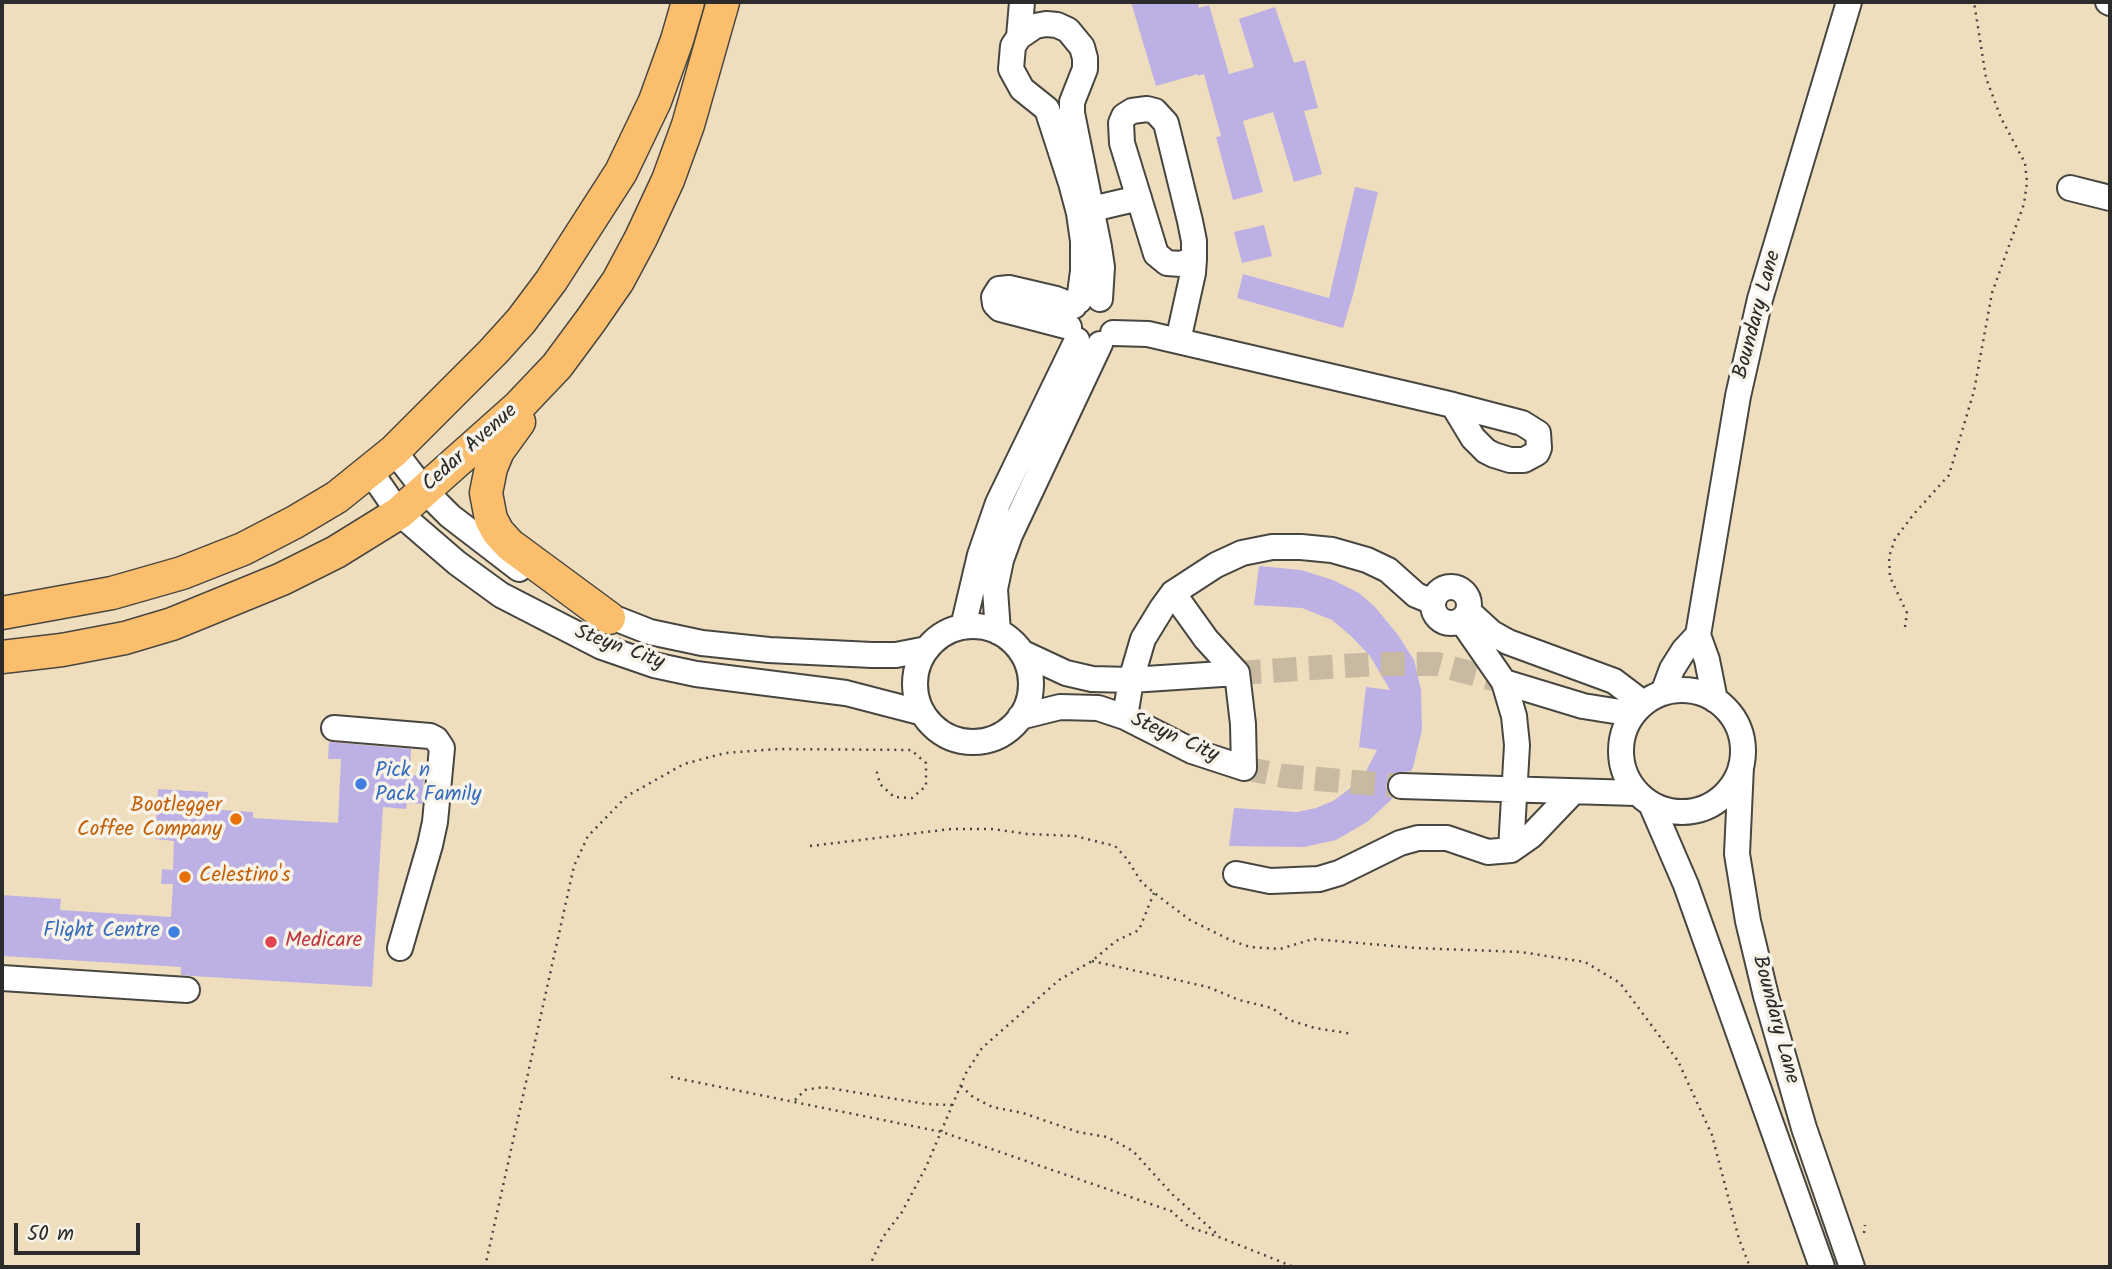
<!DOCTYPE html>
<style>
body{margin:0}
#map{position:relative;width:2112px;height:1269px;overflow:hidden;background:#efdebd;font-family:Kalam,sans-serif}
canvas{display:block}
.frame{position:absolute;inset:0;border:4px solid #2b2b2b;pointer-events:none}
.scale{position:absolute;left:14px;top:1223px;width:126px;height:32px;box-sizing:border-box;border:4px solid #2b2b2b;border-top:0;padding-left:9px;font-size:21px;line-height:24px;white-space:nowrap;color:#2b2b2b;-webkit-text-stroke:5px #f7f3e8;paint-order:stroke}
</style>
<div id="map">
<canvas width="2112" height="1269"></canvas>
<div class="frame"></div>
<div class="scale">50 m</div>
</div>
<script>
const ctx = document.querySelector('canvas').getContext('2d');
ctx.lineJoin = 'round';
function fillPath(path, color) {
  ctx.fillStyle = color;
  ctx.fill(path, 'evenodd');
}
function poly(rows) {
  const path = new Path2D();
  for (const r of rows) {
    if (r.length === 3) {
      path.moveTo(r[0] + r[2], r[1]);
      path.arc(r[0], r[1], r[2], 0, 2 * Math.PI);
      continue;
    }
    path.moveTo(r[0], r[1]);
    for (let i = 2; i < r.length; i += 2) path.lineTo(r[i], r[i + 1]);
  }
  return path;
}
function strokePath(path, color, width, dash) {
  ctx.strokeStyle = color;
  ctx.lineWidth = width;
  ctx.lineCap = dash ? 'butt' : 'round';
  ctx.setLineDash(dash || []);
  ctx.stroke(path);
}
function label(font, color, halo, rows, align = 'center') {
  ctx.font = font + ' Kalam,sans-serif';
  ctx.lineWidth = 7;
  ctx.setLineDash([]);
  ctx.textBaseline = 'middle';
  ctx.strokeStyle = halo;
  ctx.fillStyle = color;
  for (const [text, x, y, turn = 0] of rows) {
    ctx.save();
    ctx.translate(x, y);
    ctx.rotate((+turn || 0) * Math.PI / 180);
    ctx.textAlign = isNaN(turn) ? turn : align;
    if (halo) ctx.strokeText(text, 0, 0);
    ctx.fillText(text, 0, 0);
    ctx.restore();
  }
}
fillPath(poly([
 [1131,2,1198,2,1199,8,1209,5,1229,74,1254,67,1239,19,1275,7,1294,63,1305,60,1318,108,1304,111,1322,174,1294,182,1273,112,1243,121,1263,192,1233,200,1216,137,1221,136,1204,74,1198,76,1198,74,1156,86],
 [1355,187,1378,192,1353,295,1343,328,1237,298,1243,274,1329,298],
 [1264,225,1272,256,1242,263,1234,232],
 [1259,566,1301,570,1333,580,1359,593,1375,607,1398,635,1414,660,1421,690,1422,730,1413,767,1411,771,1395,773,1389,778,1386,786,1393,798,1367,822,1336,840,1304,847,1229,846,1234,808,1297,812,1316,808,1333,801,1348,790,1365,773,1377,750,1359,747,1366,687,1390,690,1370,656,1351,636,1332,620,1302,608,1254,605],
 [329,742,411,749,410,775,424,776,422,804,407,803,406,809,383,807,372,987,192,976,181,975,181,967,2,956,2,895,61,899,60,910,171,917,173,884,161,884,162,869,173,870,174,841,155,839,158,789,208,792,207,809,253,812,253,818,338,823,341,759,328,759]
]), '#bdb0e5');
strokePath(poly([
 [1237,673,1375,664,1437,664,1504,682],
 [1244,768,1283,776,1401,786]
]), '#c8baa0', 24, [24, 12]);
const minor = poly([
 [2108,2,2110,3],
 [1019,37,1022,2],
 [2070,188,2110,198],
 [1092,209,1139,198],
 [1079,301,1083,271,1083,241,1079,213,1071,183,1047,109,1022,89,1011,69,1013,46,1019,37,1035,26,1046,24,1057,25,1068,30,1082,47,1085,58,1085,69,1072,102,1072,113,1099,247,1102,267,1100,299],
 [1069,327,1000,309,995,304,994,297,999,289,1009,288,1056,299,1074,306],
 [1113,333,1148,334,1453,405,1522,423,1538,433,1539,448,1537,453,1524,460,1510,460,1494,455,1486,451,1473,438,1453,405],
 [1178,341,1193,273,1194,259,1194,241,1190,221,1166,123,1155,111,1147,109,1132,111,1124,116,1121,123,1122,143,1156,254,1167,263,1181,264,1194,259],
 [394,451,425,491,450,516,519,569],
 [370,471,399,513,457,563,501,595,602,647,654,665,696,674,846,693,923,713],
 [1451,605,18],
 [594,610,650,632,702,643,769,650,872,655,896,655,927,649],
 [1468,611,1492,633,1508,642,1614,681,1643,703],
 [1461,620,1504,682,1514,716,1517,745,1511,850],
 [973,684,58],
 [963,627,980,555,998,503,1077,340],
 [998,632,995,589,1001,560,1010,535,1100,344],
 [1021,652,1066,673,1092,679,1131,680,1237,673],
 [1504,682,1583,706,1633,714],
 [1682,751,61],
 [1663,693,1672,669,1684,650,1698,635],
 [1715,700,1707,660,1698,635,1738,396,1760,299,1849,2],
 [1020,717,1060,707,1098,708,1125,717,1192,751,1244,768,1243,724,1237,673,1206,639,1173,593],
 [1125,717,1131,680,1143,639,1162,608,1173,593,1216,565,1242,553,1272,547,1301,547,1332,550,1367,560,1388,570,1416,595,1433,602],
 [334,728,430,736,436,739,442,748,435,822,430,845,400,948],
 [1741,766,1737,854,1748,921,1766,996,1804,1128,1852,1267],
 [1401,786,1636,793],
 [1651,804,1686,885,1822,1267],
 [1236,874,1270,881,1319,879,1339,873,1400,843,1418,838,1447,838,1488,852,1511,850,1531,836,1573,792],
 [2,978,187,990]
]);
const major = poly([
 [519,422,498,451,491,468,486,493,491,519,498,532,510,545,609,618],
 [2,613,112,593,182,573,243,549,295,522,337,497,394,451,493,352,521,321,551,281,621,172,655,101,677,40,688,2],
 [2,657,62,650,125,638,172,624,282,579,336,552,399,513,518,407,557,366,591,320,618,281,641,238,668,180,688,125,723,2]
]);
strokePath(minor, '#484641', 28);
strokePath(major, '#484641', 35);
strokePath(poly([
 [1905,627,1907,613,1890,577,1889,557,1895,539,1913,515,1949,475,1974,391,1992,293,2024,204,2027,182,2025,163,2001,118,1986,78,1974,2],
 [810,846,951,829,992,829,1027,834,1075,836,1115,846,1127,859,1142,883,1166,902,1190,920,1230,940,1250,947,1280,949,1313,939,1416,948,1521,952,1585,962,1620,983,1678,1061,1712,1135,1739,1239,1750,1267],
 [1092,961,1208,987,1239,1000,1272,1008,1289,1020,1315,1028,1353,1034],
 [671,1077,942,1132,1171,1211,1189,1227,1219,1237,1294,1267],
 [961,1086,973,1097,992,1107,1023,1113,1078,1132,1107,1137,1133,1151,1172,1194,1217,1234],
 [795,1100,805,1090,823,1087,926,1104,953,1105],
 [1864,1233,1865,1225],
 [485,1267,574,866,588,836,627,796,684,764,725,753,778,749,911,750,926,763,926,786,912,798,894,797,880,784,876,769],
 [869,1267,883,1237,902,1212,926,1167,966,1073,982,1048,1059,980,1092,961,1116,941,1139,930,1154,893]
]), '#484641', 2.5, [2, 5]);
strokePath(minor, '#fff', 24);
strokePath(major, '#fabe6d', 32);
for (const [x, y, r, color] of [
 [361,784,7,"#3f7fe0"],
 [236,819,7,"#e8710a"],
 [185,877,7,"#e8710a"],
 [174,932,7,"#3f7fe0"],
 [271,942,7,"#e0444e"]
]) {
  const dot = new Path2D();
  dot.arc(x, y, r, 0, 2 * Math.PI);
  ctx.fillStyle = color;
  ctx.fill(dot);
  strokePath(dot, '#f7f3e8', 2.5);
}
label('21px', '#2b2b2b', '#f7f3e8', [
 ["Boundary Lane",1759,315,-75],
 ["Cedar Avenue",471,449,-42],
 ["Steyn City",619,649,20],
 ["Steyn City",1174,739,24],
 ["Boundary Lane",1774,1020,75]
]);
label('21px', '#366cbe', '#f7f3e8', [
 ["Pick n",375,772],
 ["Pack Family",375,796],
 ["Flight Centre",160,932,"right"]
], 'left');
label('21px', '#c56008', '#f7f3e8', [
 ["Bootlegger",222,807],
 ["Coffee Company",222,831],
 ["Celestino's",199,877,"left"]
], 'right');
label('21px', '#be3a42', '#f7f3e8', [
 ["Medicare",285,942]
], 'left');
</script>
